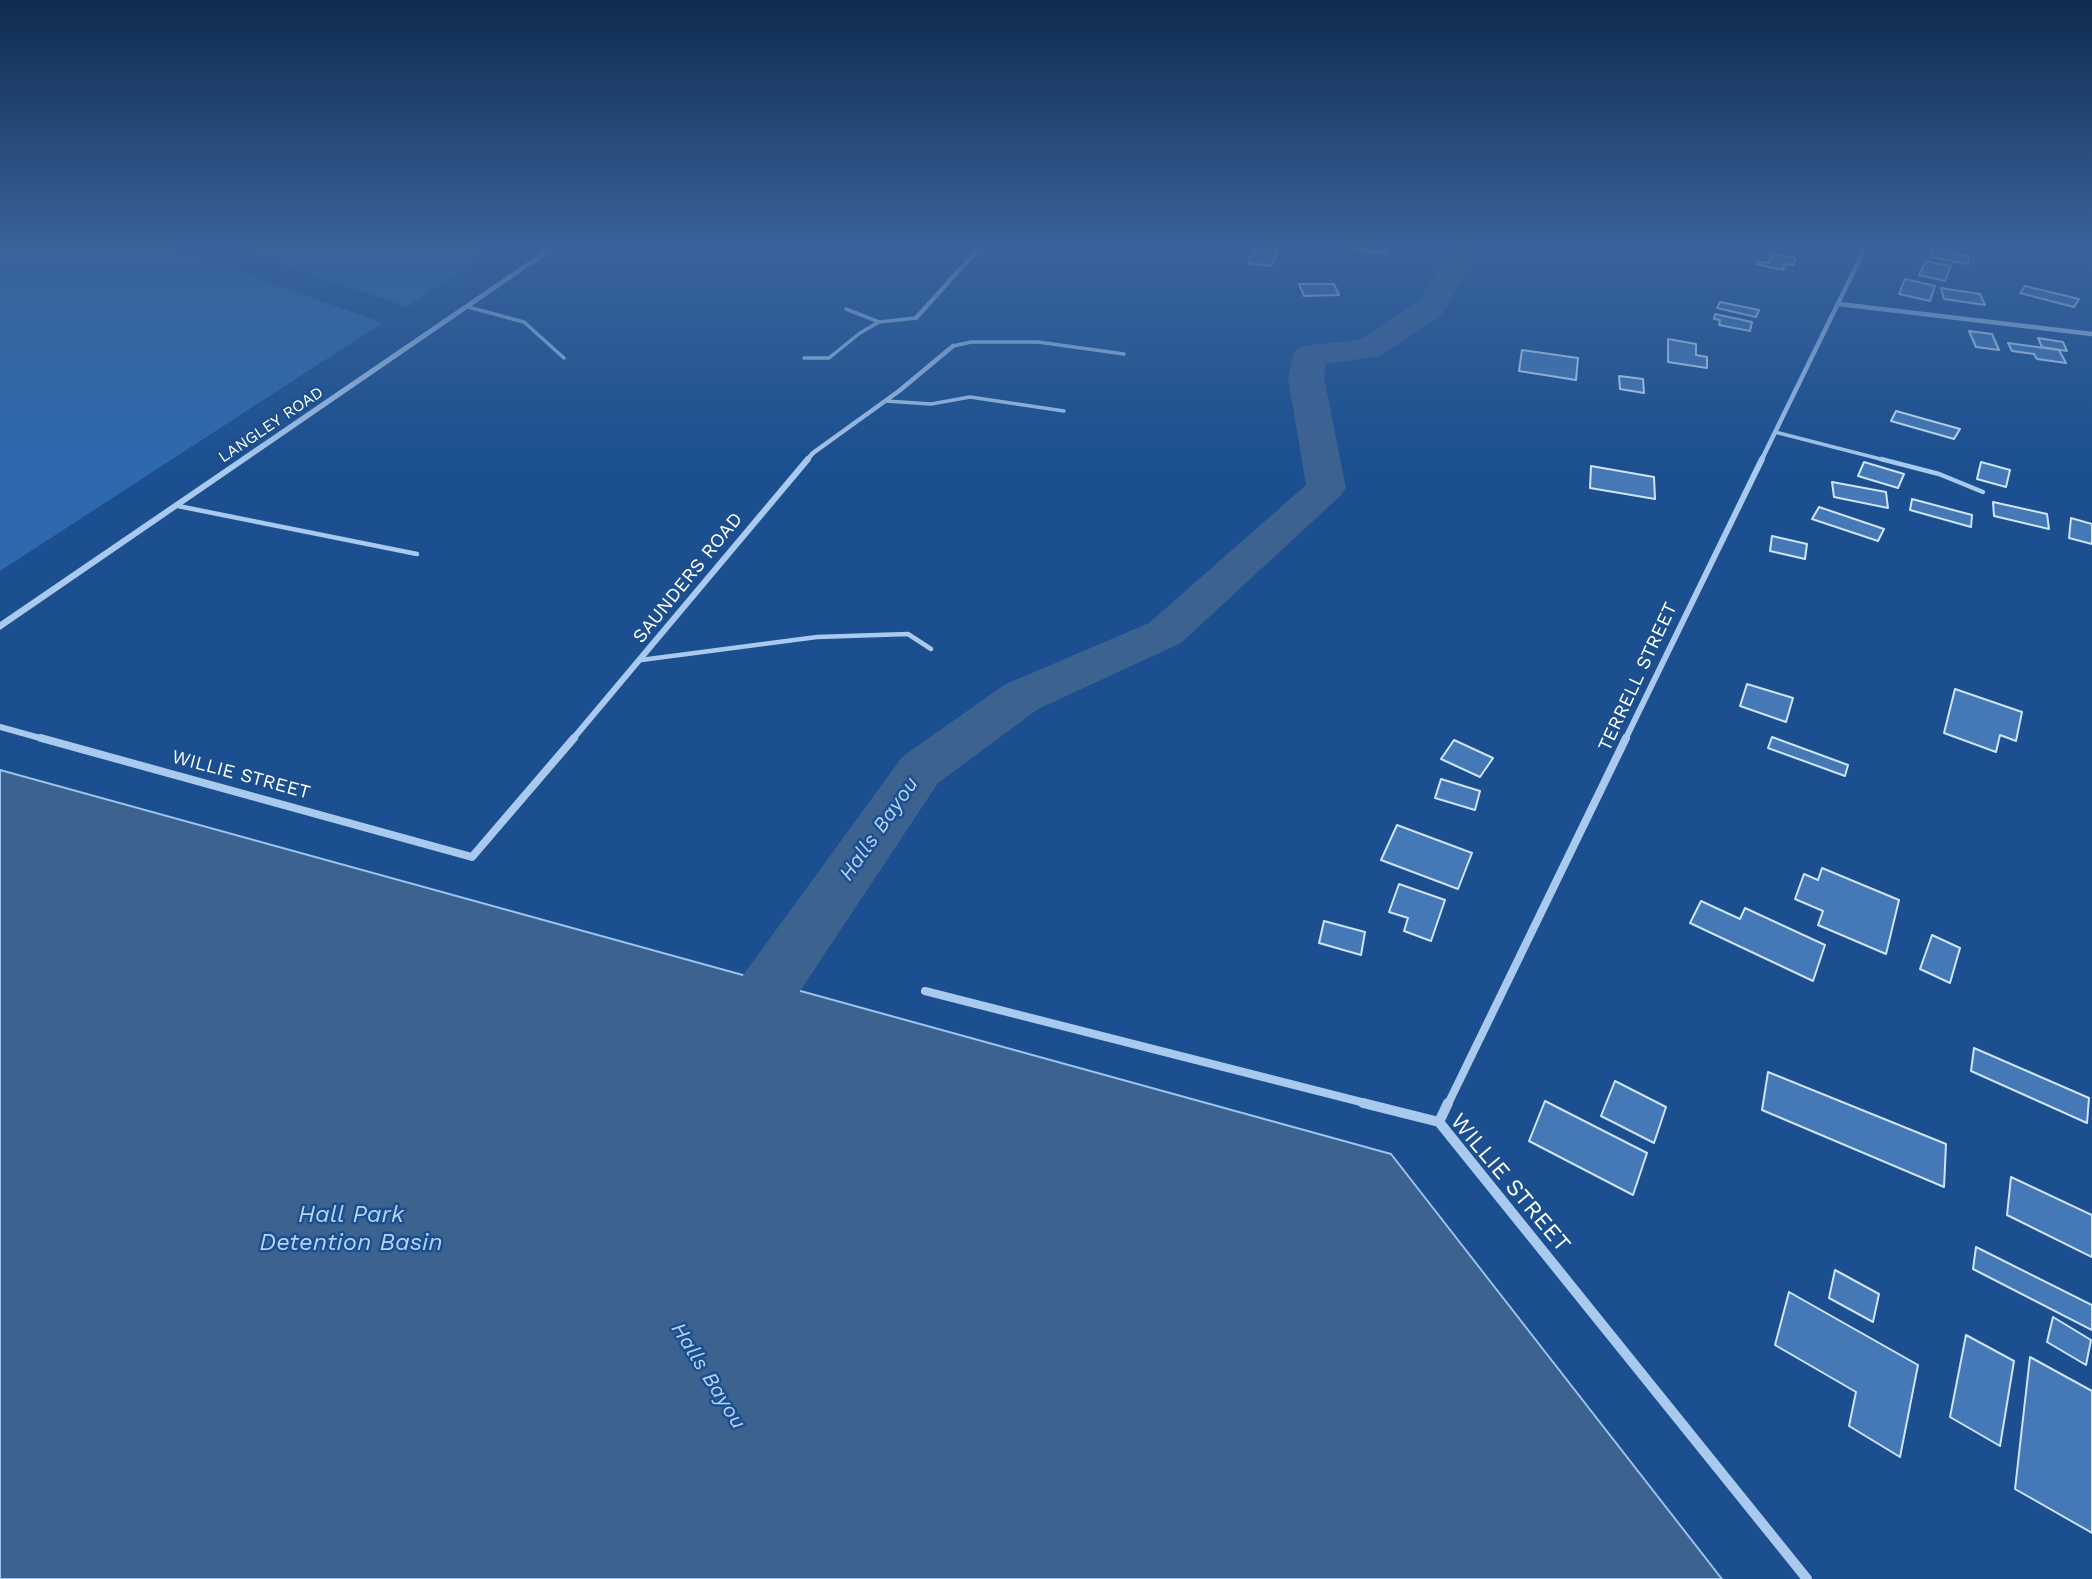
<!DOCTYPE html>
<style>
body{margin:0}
canvas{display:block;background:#1b4f8f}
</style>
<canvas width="2092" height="1579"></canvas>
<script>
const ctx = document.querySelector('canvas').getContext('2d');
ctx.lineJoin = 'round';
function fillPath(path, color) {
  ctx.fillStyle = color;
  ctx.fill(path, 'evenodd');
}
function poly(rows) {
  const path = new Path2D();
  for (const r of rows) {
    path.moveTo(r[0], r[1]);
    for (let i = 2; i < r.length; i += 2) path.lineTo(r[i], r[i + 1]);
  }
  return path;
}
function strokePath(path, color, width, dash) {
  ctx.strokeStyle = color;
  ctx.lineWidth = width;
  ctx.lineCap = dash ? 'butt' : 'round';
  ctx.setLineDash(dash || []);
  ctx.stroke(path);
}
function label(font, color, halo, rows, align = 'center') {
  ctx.font = font + ' "Work Sans",sans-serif';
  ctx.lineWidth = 5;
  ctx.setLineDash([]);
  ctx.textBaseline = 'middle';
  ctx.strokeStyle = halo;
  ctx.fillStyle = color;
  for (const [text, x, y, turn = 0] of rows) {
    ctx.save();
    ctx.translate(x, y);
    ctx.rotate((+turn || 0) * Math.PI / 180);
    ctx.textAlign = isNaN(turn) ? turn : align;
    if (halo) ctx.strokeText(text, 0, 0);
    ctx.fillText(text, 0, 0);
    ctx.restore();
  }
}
fillPath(poly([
 [0,246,169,246,382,323,0,571],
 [228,246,496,246,407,307]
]), '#2e69ad');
const water = poly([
 [0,770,1391,1154,1722,1579,0,1579,0,770]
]);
fillPath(water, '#3c6290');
strokePath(water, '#9cc4f0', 2);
fillPath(poly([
 [1453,246,1483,246,1441,315,1380,356,1326,364,1324,378,1346,488,1340,496,1181,643,1038,709,938,783,753,1062,731,1070,709,1062,699,1042,709,1022,902,757,1004,685,1149,623,1306,485,1288,378,1293,355,1298,348,1310,345,1359,340,1418,302,1453,246]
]), '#3c6290');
const building = poly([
 [1257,246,1279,249,1271,266,1248,263,1257,246],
 [1933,249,1969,256,1968,264,1931,257,1933,249],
 [1773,254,1796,258,1793,265,1785,264,1783,270,1756,264,1757,261,1769,263,1773,254],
 [1926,261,1951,266,1945,281,1919,275,1926,261],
 [1905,279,1935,286,1930,301,1899,294,1905,279],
 [1299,284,1334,284,1339,295,1304,296,1299,284],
 [2025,286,2079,299,2074,307,2020,293,2025,286],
 [1941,288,1980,294,1985,305,1944,299,1941,288],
 [1720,302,1759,310,1756,317,1717,308,1720,302],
 [1715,314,1752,322,1750,331,1719,325,1720,320,1714,319,1715,314],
 [1969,331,1992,334,1999,350,1976,347,1969,331],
 [2038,338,2063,342,2067,351,2042,347,2038,338],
 [1668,339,1696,344,1696,355,1707,357,1707,368,1668,362,1668,339],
 [2008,343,2059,350,2066,363,2037,359,2034,354,2012,351,2008,343],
 [1522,350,1578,358,1576,380,1519,371,1522,350],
 [1619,376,1643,379,1644,393,1620,389,1619,376],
 [1896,411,1960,429,1954,439,1891,421,1896,411],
 [1864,462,1904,474,1898,488,1858,476,1864,462],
 [1981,462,2010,470,2006,487,1977,479,1981,462],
 [1591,466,1654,477,1655,499,1590,488,1591,466],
 [1832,482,1886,492,1888,508,1834,497,1832,482],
 [1912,499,1972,515,1971,527,1910,510,1912,499],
 [1993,502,2047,514,2049,529,1994,516,1993,502],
 [1819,507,1884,529,1878,541,1812,519,1819,507],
 [2071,518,2092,524,2092,544,2069,538,2071,518],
 [1772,536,1807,544,1805,559,1770,551,1772,536],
 [1747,684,1793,698,1786,722,1740,706,1747,684],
 [1955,689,2022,712,2016,741,2000,735,1996,752,1944,733,1955,689],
 [1772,737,1848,765,1845,776,1768,748,1772,737],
 [1454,740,1493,758,1480,777,1441,759,1454,740],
 [1441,779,1480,791,1475,810,1435,798,1441,779],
 [1397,825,1472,853,1458,889,1381,860,1397,825],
 [1822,868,1899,900,1886,954,1818,925,1823,911,1795,899,1804,874,1818,880,1822,868],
 [1399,884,1445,900,1431,941,1404,931,1408,918,1389,912,1399,884],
 [1701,901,1740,919,1745,908,1825,945,1813,981,1690,923,1701,901],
 [1324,921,1365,932,1361,955,1319,943,1324,921],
 [1932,935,1960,948,1950,983,1920,969,1932,935],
 [1974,1048,2089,1098,2087,1123,1971,1071,1974,1048],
 [1768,1072,1946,1144,1944,1187,1762,1110,1768,1072],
 [1615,1081,1666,1107,1654,1143,1601,1116,1615,1081],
 [1545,1101,1647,1153,1633,1195,1529,1141,1545,1101],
 [2011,1177,2092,1215,2092,1257,2007,1215,2011,1177],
 [1976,1247,2092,1305,2092,1330,1973,1269,1976,1247],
 [1835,1270,1879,1294,1873,1322,1829,1298,1835,1270],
 [1789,1292,1918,1365,1900,1457,1849,1426,1856,1392,1775,1345,1789,1292],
 [2053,1317,2091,1340,2086,1365,2047,1342,2053,1317],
 [1966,1335,2014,1361,2000,1446,1950,1417,1966,1335],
 [2030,1357,2092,1391,2092,1533,2015,1489,2030,1357]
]);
fillPath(building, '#4478b7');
strokePath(building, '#cfe3fa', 2);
strokePath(poly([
 [468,307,524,322,564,358],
 [846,309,879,322],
 [953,346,971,342,1038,342,1124,354],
 [804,358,829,358,860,333,879,322,916,318],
 [886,401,931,404,970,397,1064,411],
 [1775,432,1888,461]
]), '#a9c9ee', 3.5);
strokePath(poly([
 [1881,459,1939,474,1983,492],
 [178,506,417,554],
 [641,660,817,637,908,634,931,649]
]), '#a9c9ee', 4.5);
strokePath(poly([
 [1334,246,1386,253,1390,248,1384,246],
 [1839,304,2092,334],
 [916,318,981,246],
 [806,461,813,453,899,391,953,346],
 [1761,461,1866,246]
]), '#a9c9ee', 4.5);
strokePath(poly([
 [0,727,47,740],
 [572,740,808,459],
 [1625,740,1762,459]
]), '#a9c9ee', 6);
strokePath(poly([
 [41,738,472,857,574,738],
 [925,991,1369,1104],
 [1448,1104,1626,738]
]), '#a9c9ee', 8);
strokePath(poly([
 [1363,1103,1439,1122,1807,1579],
 [1439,1122,1448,1103]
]), '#a9c9ee', 10);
fillPath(poly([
 [551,246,559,246,0,630,0,622,551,246]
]), '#a9c9ee');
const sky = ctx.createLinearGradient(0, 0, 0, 467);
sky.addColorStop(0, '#0f2b4f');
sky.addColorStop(0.53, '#39639b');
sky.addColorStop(1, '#39639b00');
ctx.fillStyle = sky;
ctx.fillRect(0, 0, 2092, 467);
label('16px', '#fff', '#1b4f8f', [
 ["LANGLEY ROAD",271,425,-34]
]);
label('19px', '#fff', '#1b4f8f', [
 ["SAUNDERS ROAD",688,578,-51],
 ["TERRELL STREET",1638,677,-65],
 ["WILLIE STREET",241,775,15]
]);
label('italic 21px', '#b5d3f5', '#1b4f8f', [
 ["Halls Bayou",879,829,-55],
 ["Halls Bayou",708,1376,58]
]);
label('23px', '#fff', '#1b4f8f', [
 ["WILLIE STREET",1510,1183,50]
]);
label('italic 24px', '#b5d3f5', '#1b4f8f', [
 ["Hall Park",351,1215],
 ["Detention Basin",351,1243]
]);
</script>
